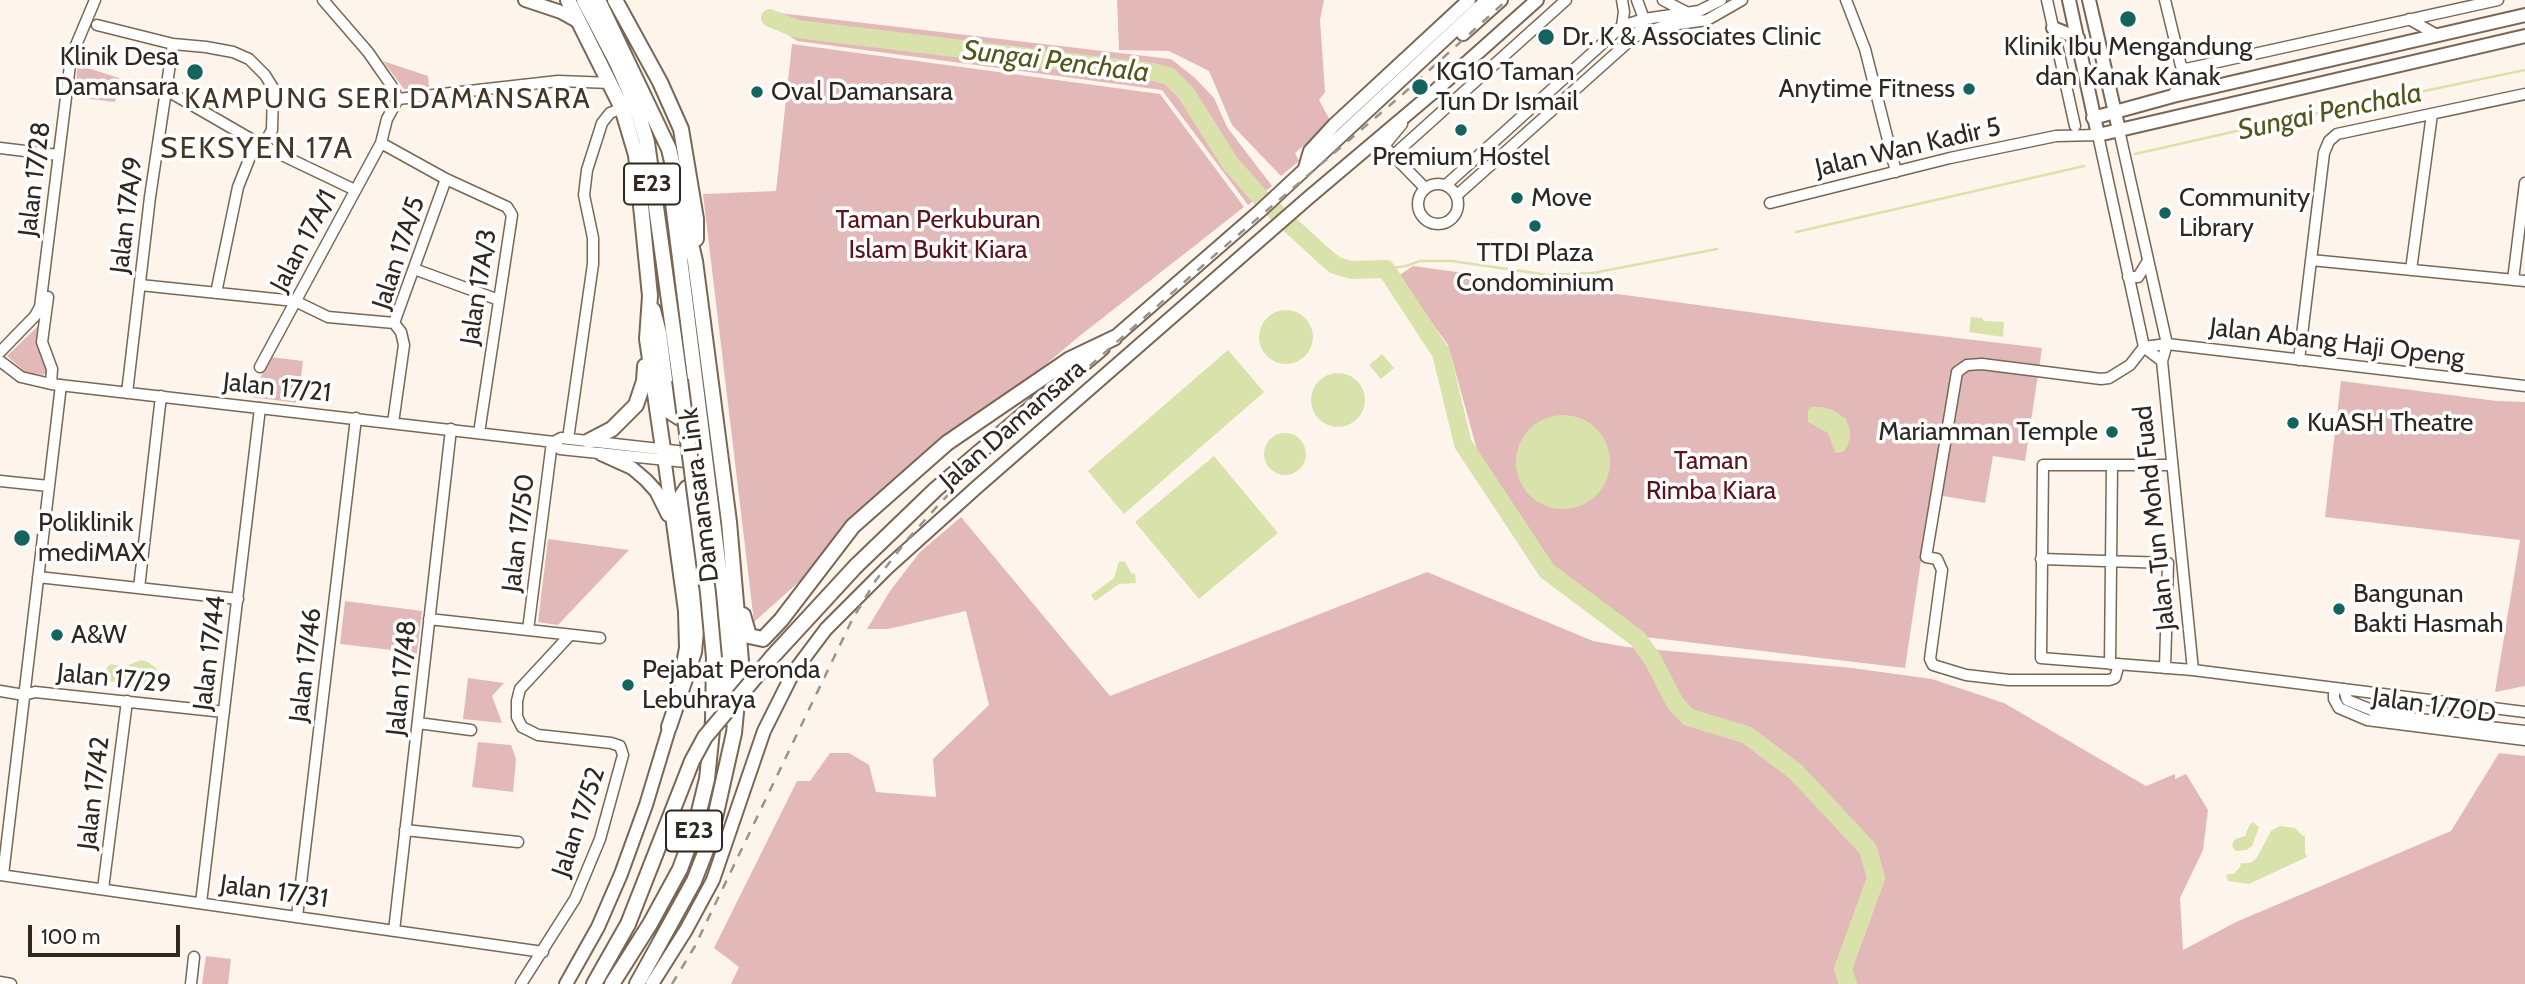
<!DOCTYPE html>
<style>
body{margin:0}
#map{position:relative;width:2525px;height:984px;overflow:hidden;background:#fdf5ec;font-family:Cabin,sans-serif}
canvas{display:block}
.scale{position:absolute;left:28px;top:925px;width:152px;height:32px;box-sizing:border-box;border:4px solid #2f2820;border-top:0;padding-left:9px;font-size:21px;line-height:24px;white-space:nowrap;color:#2f2820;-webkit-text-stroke:5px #fff;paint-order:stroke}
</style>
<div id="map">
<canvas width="2525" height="984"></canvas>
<div class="scale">100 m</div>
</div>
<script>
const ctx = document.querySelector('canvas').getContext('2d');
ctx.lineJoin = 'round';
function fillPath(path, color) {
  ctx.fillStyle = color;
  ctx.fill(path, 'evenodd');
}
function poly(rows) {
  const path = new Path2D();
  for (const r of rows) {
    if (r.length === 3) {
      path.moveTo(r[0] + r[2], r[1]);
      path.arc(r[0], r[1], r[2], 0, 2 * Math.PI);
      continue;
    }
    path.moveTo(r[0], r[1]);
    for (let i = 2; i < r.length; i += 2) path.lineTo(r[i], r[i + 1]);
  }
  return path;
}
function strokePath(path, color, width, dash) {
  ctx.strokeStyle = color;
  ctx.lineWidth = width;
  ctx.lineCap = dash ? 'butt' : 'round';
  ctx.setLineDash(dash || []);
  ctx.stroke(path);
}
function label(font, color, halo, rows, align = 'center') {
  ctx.font = font + ' Cabin,sans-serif';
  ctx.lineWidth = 7;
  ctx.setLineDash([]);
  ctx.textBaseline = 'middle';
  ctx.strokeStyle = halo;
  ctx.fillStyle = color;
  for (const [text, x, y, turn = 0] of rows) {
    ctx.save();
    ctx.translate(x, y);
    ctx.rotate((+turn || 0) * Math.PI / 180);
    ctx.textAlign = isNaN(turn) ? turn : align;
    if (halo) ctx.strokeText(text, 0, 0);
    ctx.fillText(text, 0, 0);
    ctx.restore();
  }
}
fillPath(poly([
 [1117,0,1324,0,1320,20,1325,92,1319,100,1331,122,1295,153,1299,161,1281,176,1232,125,1209,71,1169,51,1119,50],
 [779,13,1171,59,1194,77,1214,98,1227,127,1272,186,1248,205,1162,90,797,41,777,27],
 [792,44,1160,94,1244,207,1077,338,970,429,754,622,703,194,776,191],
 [383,61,428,76,429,87,404,89],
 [78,65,119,78,115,102,74,97],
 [1413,266,1822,322,2042,348,2025,461,1993,456,1985,503,1931,494,1905,668,1645,637,1549,566,1477,450,1448,345,1398,276],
 [41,323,48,371,43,375,25,372,7,356],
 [271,357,303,361,298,403,250,397],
 [2341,381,2497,401,2525,402,2525,686,2495,692,2520,540,2325,517],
 [961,517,1110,696,1427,572,1593,641,1627,647,1852,668,1932,679,2004,703,2146,786,2175,774,2175,779,2186,774,2208,810,2203,850,2180,898,2183,950,2236,922,2451,831,2499,753,2525,756,2525,984,731,984,739,967,714,948,797,781,810,781,830,753,849,753,869,765,876,792,936,797,933,759,989,705,966,611,888,629,867,629,890,591,920,552],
 [548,539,629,550,558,625,538,622],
 [345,601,422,611,417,653,340,644],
 [468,678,504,683,492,696,502,723,463,719],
 [478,742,511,745,516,759,513,792,472,787],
 [206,956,231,959,228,984,202,984]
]), '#e2b9b8');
fillPath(poly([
 [2253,191,2251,203,2241,201,2228,204,2227,196],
 [1286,337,27],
 [1971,317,1982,318,1984,321,2004,322,2003,337,1969,332],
 [1228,350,1264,392,1124,514,1088,471],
 [1382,354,1394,368,1381,379,1369,365],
 [1338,400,27],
 [1811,407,1822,407,1833,410,1846,419,1850,430,1850,438,1847,447,1843,452,1835,453,1828,433,1808,422,1808,410],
 [1563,462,47],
 [1285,454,21],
 [1214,456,1278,533,1199,599,1135,522],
 [1119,561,1125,562,1131,573,1135,574,1136,583,1119,584,1095,601,1091,595,1114,578],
 [141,660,148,662,156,668,157,672,156,686,105,681,107,667,111,664,124,667],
 [2253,822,2259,827,2252,846,2247,850,2236,851,2232,846,2233,843,2235,839,2245,836,2250,824],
 [2280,826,2295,828,2303,836,2305,835,2305,853,2307,857,2249,884,2228,881,2226,875,2235,873,2240,867,2241,863,2250,863,2256,859,2271,831]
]), '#d9e2aa');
strokePath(poly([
 [2135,154,2285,120,2525,70],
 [1796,232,2084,166],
 [1386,269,1406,266,1420,261,1452,261,1548,275,1593,273,1717,249]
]), '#d9e2aa', 2.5);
strokePath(poly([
 [770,18,797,29,1153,72,1169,76,1186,93,1230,163,1260,197,1323,255,1335,265,1351,270,1386,269,1441,353,1463,444,1547,571,1638,639,1653,660,1675,703,1688,717,1747,735,1796,772,1868,849,1876,878,1843,969,1848,984]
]), '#d9e2aa', 18);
const minor = poly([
 [323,0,368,52,391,85,398,99],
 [1622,0,1624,12,1622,26],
 [1663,0,1686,12],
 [1846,0,1865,49,1896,172],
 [2047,0,2075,126],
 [2165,0,2181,66,2186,69],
 [2409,19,2437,35],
 [97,25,173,44,206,47,233,52,249,59,265,75,273,88,272,130,263,146],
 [1634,37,1664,26,1707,20,1742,0],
 [2186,69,2498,0],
 [166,90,263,146,355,190],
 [2173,96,2186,69],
 [398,99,558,81,611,83],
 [1402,124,1384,146,1425,188],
 [2119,130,2167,344,2162,361,2193,670],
 [381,143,446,179,507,207,512,215,479,433],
 [0,148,58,155],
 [1395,157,1397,152,1566,0],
 [1438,204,20],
 [1446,185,1622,26,1644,19,1699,11,1721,0],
 [1456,196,1634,37,1642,27,1644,19,1637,0],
 [1770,203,1950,158,2056,136,2098,135,2144,347,2162,361],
 [2311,260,2525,281],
 [414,269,499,300],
 [2411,270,2432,114],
 [2128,277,2138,277,2148,261],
 [2513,280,2525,183],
 [140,285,295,301,328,317,394,323],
 [216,293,238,187,256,142],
 [48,297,42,342,52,369,51,384],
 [394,323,446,179],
 [2144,347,2167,344,2525,386],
 [0,352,35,316,40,307,71,57,95,0],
 [2299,360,2324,153,2329,141,2337,134,2525,94],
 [0,361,21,377,51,384,554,442,561,438,704,454],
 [260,367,381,143,387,119,398,99],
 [127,393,150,197,173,44],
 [393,423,404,345,401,332,394,323],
 [568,439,593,264,593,238,584,195,587,170,602,123,610,113,622,108],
 [554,442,560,449,705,464],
 [2172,465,2043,465,2041,658,2193,670,2525,712],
 [0,481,49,486],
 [2041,559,2168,563,2165,668],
 [38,577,238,599],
 [139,588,161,396],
 [429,619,600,638],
 [528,630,552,442],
 [2110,664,2112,465],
 [2119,664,2115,678,2109,680,2009,680,1966,675,1933,665,1930,659,1942,570,1937,559,1926,557,1957,372,1967,365,1982,364,2101,379,2109,378,2130,365,2144,347],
 [2334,688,2334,699,2339,708,2367,720,2525,740],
 [2344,689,2347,700,2384,715,2525,731],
 [0,691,24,695,35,692,224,712],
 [418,723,471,730],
 [405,830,518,842],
 [0,875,543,952],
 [3,875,61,385],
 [103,889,127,701],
 [201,903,260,408],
 [297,917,356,418],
 [394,931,451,429],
 [0,982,11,984],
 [191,984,194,957],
 [521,984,575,899,600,839,623,755,620,746,611,743,538,735,522,727,517,717,517,701,520,689,570,635]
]);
const major = poly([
 [525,0,561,12,579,22],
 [2069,0,2098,135,2525,36],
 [2089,0,2119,130],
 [2053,28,2078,38],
 [1463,34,1501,0],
 [2093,118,2173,96,2525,15],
 [1305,168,1310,151,1334,125,1469,0],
 [1114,338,1260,211,1487,0],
 [663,449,685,611,686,648,680,680],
 [601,454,632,468,646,480,656,491,668,515],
 [566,984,598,927,621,874,646,805,672,719],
 [652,984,686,930,713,880,764,731,793,673,826,629,887,568,977,487,1307,199,1436,90,1537,0]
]);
const highway = poly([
 [568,0,622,108,636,155,650,296,647,339,663,449],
 [584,0,617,63,636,106,647,142,680,380],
 [598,0,669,149,695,261,729,522,741,661,734,733,710,840,694,881,637,984],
 [615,0,660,82,681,129,696,219,696,239],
 [673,203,722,593,727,655,726,718],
 [653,310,659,333,669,411,680,418,692,417,693,414],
 [589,441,612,429,636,405,644,381,645,366],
 [856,566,936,489,1102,348],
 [743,615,749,636,763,639,781,620,853,526,947,443,1070,359,1114,338],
 [669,727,694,652,697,621,681,497,687,488,701,487,703,490],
 [594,984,628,924],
 [612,984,650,924,680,869,695,828,707,779,713,721,714,658]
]);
strokePath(minor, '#796755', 13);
strokePath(major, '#796755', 16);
strokePath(highway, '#796755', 18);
strokePath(minor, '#fff', 10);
strokePath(major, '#fff', 12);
strokePath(highway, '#fff', 14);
strokePath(poly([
 [672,984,695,946,852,620,876,580,907,540,942,501,978,465,1216,254,1403,94,1507,0]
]), '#9a938a', 2.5, [9, 9]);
const highwayBridge = poly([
 [680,380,708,593,714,658],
 [628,924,692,761,705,737,773,656,856,566]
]);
strokePath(highwayBridge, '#796755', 18, []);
strokePath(highwayBridge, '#fff', 14);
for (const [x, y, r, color] of [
 [2128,19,9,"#15635d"],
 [1546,37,9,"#15635d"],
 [195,72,9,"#15635d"],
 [1420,87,9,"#15635d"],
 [1969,89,7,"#15635d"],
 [757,92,7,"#15635d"],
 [1461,130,7,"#15635d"],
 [1517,198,7,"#15635d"],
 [2165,213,7,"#15635d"],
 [1535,226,7,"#15635d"],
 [2293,423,7,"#15635d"],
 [2112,432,7,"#15635d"],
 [22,538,9,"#15635d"],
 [2339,609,7,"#15635d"],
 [57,635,7,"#15635d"],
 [628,685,7,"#15635d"]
]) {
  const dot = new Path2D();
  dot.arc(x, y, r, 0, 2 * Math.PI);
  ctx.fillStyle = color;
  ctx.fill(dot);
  strokePath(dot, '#fff', 2.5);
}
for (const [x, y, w] of [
 [652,184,56],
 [694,831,56]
]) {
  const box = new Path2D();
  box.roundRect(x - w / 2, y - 20.5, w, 41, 5);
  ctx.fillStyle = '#fff';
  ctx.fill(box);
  strokePath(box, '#2f2820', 2);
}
label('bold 24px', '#2f2820', null, [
 ["E23",652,184],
 ["E23",694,831]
]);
label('26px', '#2f2820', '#fff', [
 ["Dr. K & Associates Clinic",1562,37],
 ["Klinik Ibu Mengandung",2128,47,"center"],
 ["dan Kanak Kanak",2128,77,"center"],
 ["Klinik Desa",179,57,"right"],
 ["Damansara",179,87,"right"],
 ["KG10 Taman",1436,72],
 ["Tun Dr Ismail",1436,102],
 ["Anytime Fitness",1955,89,"right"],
 ["Oval Damansara",771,92],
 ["Premium Hostel",1461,157,"center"],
 ["Move",1531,198],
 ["Community",2179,198],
 ["Library",2179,228],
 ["TTDI Plaza",1535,253,"center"],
 ["Condominium",1535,283,"center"],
 ["KuASH Theatre",2307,423],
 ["Mariamman Temple",2098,432,"right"],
 ["Poliklinik",38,523],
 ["mediMAX",38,553],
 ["Bangunan",2353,594],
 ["Bakti Hasmah",2353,624],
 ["A&W",71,635],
 ["Pejabat Peronda",642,670],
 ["Lebuhraya",642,700]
], 'left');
label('26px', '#2f2820', '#fff', [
 ["Jalan Wan Kadir 5",1908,148,-13],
 ["Jalan 17/28",35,179,-83],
 ["Jalan 17A/9",127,215,-83],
 ["Jalan 17A/1",304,241,-62],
 ["Jalan 17A/5",399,253,-72],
 ["Jalan 17A/3",479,287,-81],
 ["Jalan Abang Haji Openg",2337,343,7],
 ["Jalan 17/21",277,388,6],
 ["Jalan Damansara",1013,425,-41],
 ["Damansara Link",700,495,-97],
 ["Jalan Tun Mohd Fuad",2155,518,-96],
 ["Jalan 17/50",519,533,-83],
 ["Jalan 17/44",210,653,-83],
 ["Jalan 17/46",306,665,-83],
 ["Jalan 17/48",402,678,-84],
 ["Jalan 17/29",114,679,6],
 ["Jalan 1/70D",2434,706,8],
 ["Jalan 17/42",94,793,-83],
 ["Jalan 17/52",579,822,-71],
 ["Jalan 17/31",274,892,8]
]);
label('26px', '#5b121b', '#fff', [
 ["Taman Perkuburan",938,220],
 ["Islam Bukit Kiara",938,250],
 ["Taman",1711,461],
 ["Rimba Kiara",1711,491]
]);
label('italic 28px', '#50571a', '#fff', [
 ["Sungai Penchala",1056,62,7],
 ["Sungai Penchala",2330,112,-12]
]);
ctx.letterSpacing = '2px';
label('28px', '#463626', '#fff', [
 ["KAMPUNG SERI DAMANSARA",388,100]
]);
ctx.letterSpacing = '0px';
ctx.letterSpacing = '2px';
label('30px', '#463626', '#fff', [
 ["SEKSYEN 17A",257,149]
]);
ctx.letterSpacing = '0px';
</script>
